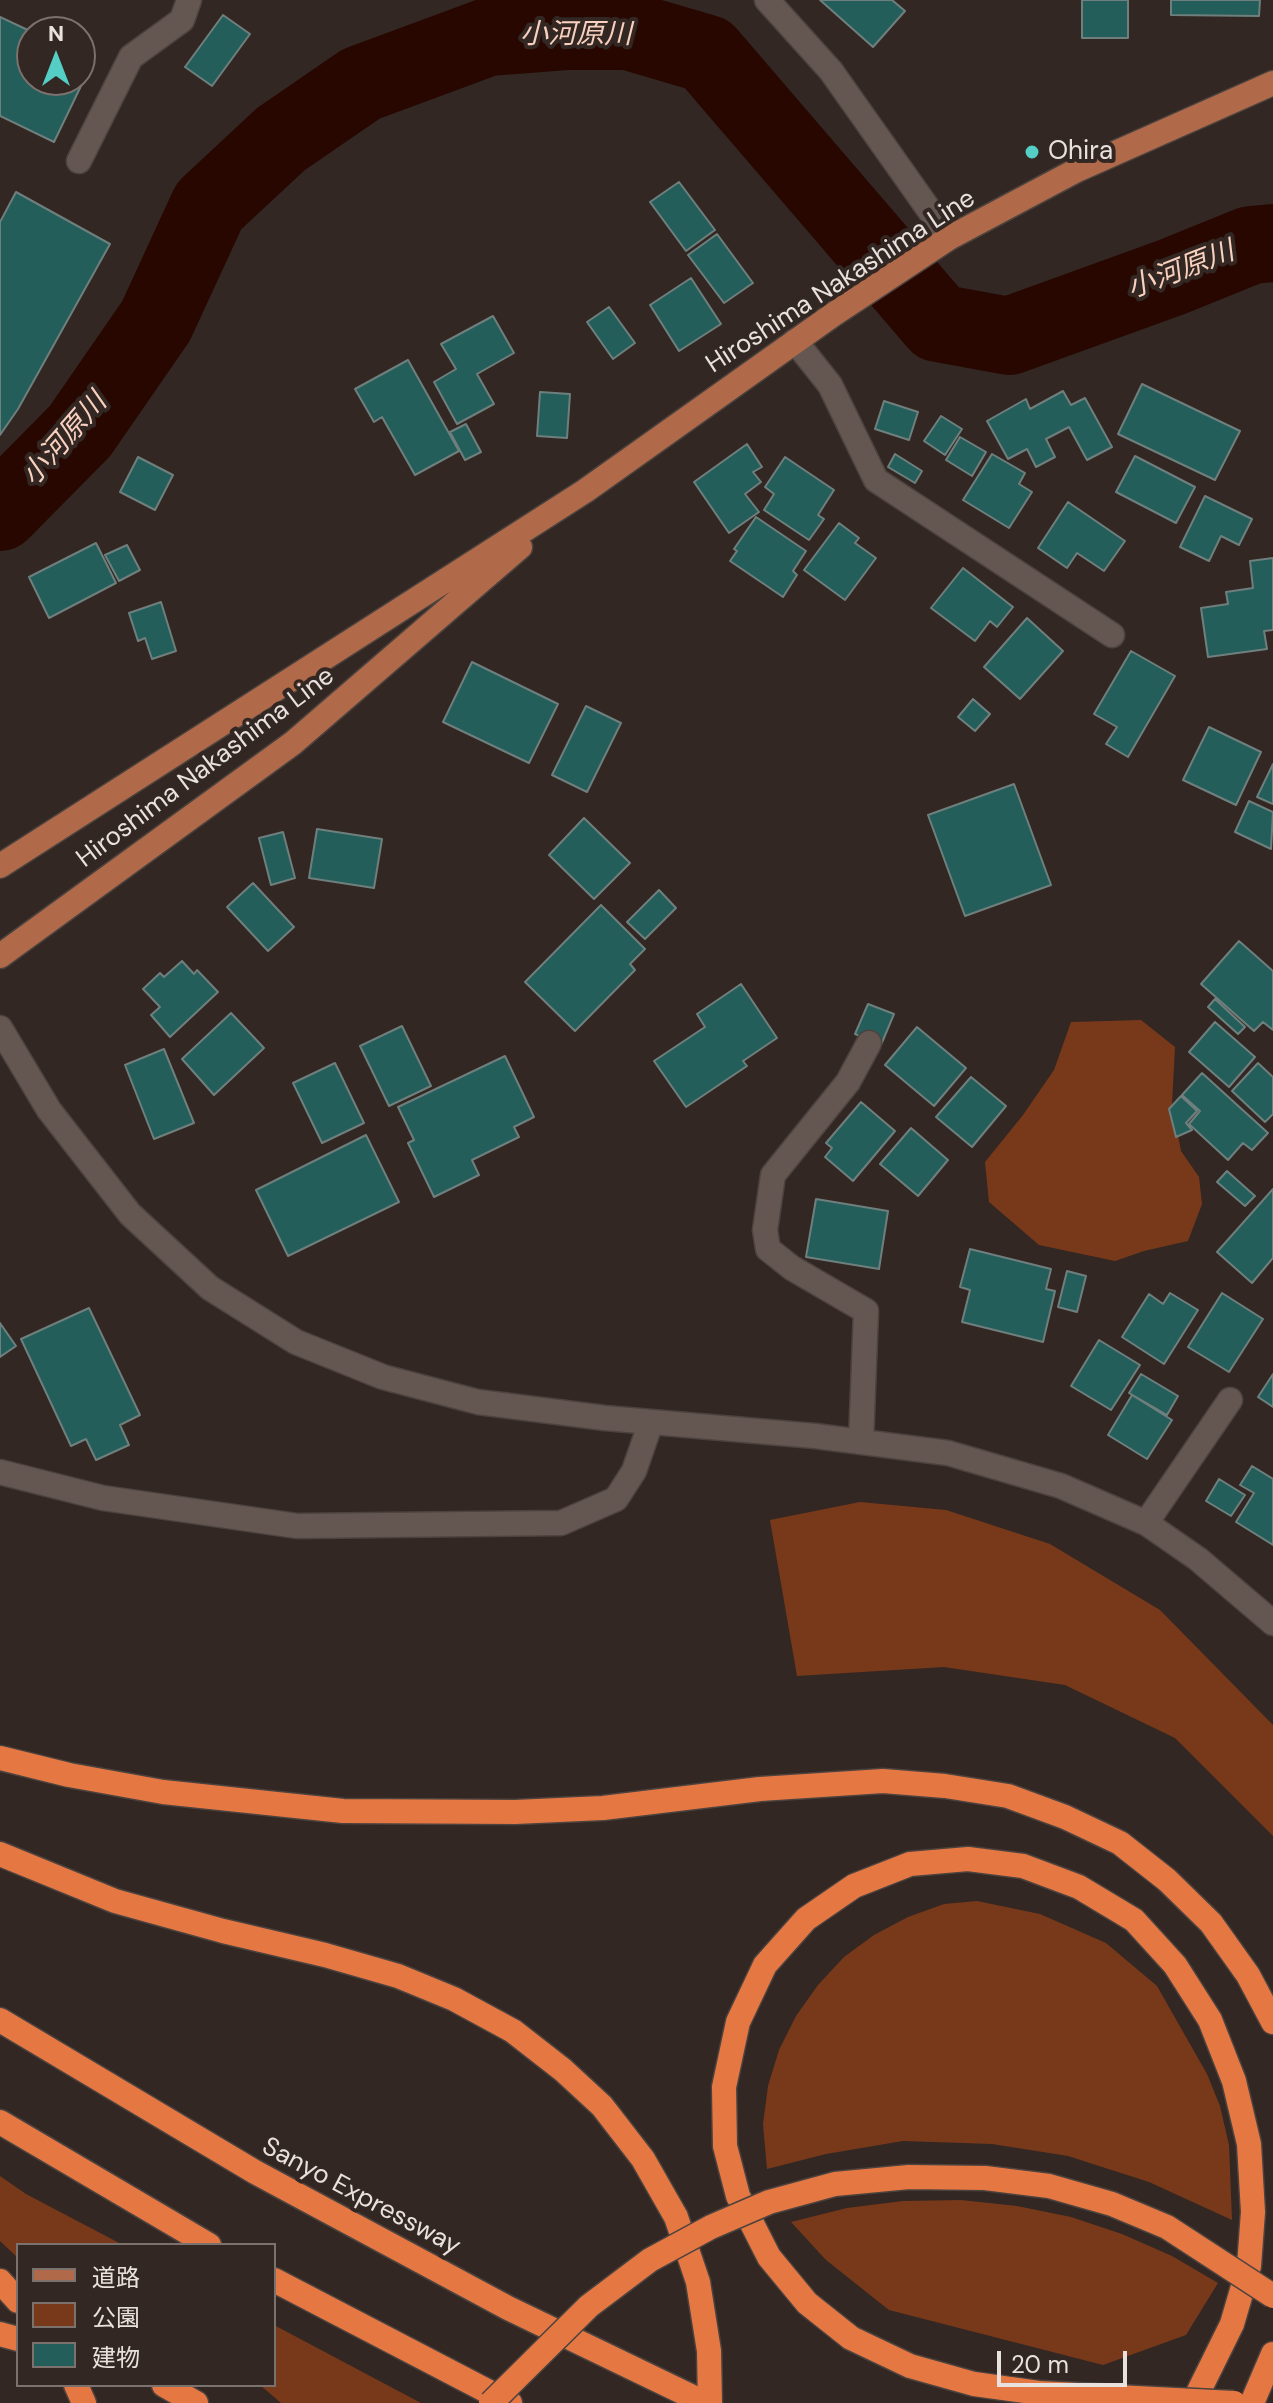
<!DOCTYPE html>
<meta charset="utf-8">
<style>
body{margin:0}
#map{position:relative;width:1273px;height:2403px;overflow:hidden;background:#322722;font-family:"DM Sans","Noto Sans JP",sans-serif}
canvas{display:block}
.legend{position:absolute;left:16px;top:2243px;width:260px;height:144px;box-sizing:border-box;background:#322722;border:2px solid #7b716d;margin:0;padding:10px 14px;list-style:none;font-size:24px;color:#e9e1de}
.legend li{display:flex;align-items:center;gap:16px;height:40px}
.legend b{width:40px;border:2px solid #7b716d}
.north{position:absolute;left:16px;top:16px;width:80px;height:80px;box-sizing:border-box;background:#322722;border:2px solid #7b716d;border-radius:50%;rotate:0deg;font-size:22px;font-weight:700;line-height:32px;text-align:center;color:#e9e1de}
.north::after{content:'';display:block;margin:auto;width:28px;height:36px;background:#55cec5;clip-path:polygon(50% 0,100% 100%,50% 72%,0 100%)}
.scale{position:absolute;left:997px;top:2351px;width:130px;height:36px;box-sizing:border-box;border:4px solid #e9e1de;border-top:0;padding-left:10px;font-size:24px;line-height:28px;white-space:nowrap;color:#e9e1de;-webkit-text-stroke:6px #322722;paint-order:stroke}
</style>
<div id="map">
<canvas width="1273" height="2403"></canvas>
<ul class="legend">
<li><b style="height:10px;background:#b16a49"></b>道路</li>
<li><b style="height:22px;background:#78391b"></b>公園</li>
<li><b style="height:22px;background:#245e5a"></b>建物</li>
</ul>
<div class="north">N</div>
<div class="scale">20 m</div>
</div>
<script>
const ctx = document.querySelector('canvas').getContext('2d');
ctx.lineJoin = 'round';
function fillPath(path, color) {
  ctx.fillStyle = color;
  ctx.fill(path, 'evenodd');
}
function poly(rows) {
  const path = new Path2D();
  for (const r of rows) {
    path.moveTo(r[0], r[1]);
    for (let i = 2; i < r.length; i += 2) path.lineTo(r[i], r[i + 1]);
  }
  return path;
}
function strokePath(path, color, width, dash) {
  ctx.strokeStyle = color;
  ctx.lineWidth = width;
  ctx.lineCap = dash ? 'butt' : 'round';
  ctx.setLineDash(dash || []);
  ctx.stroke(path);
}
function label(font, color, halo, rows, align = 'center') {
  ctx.font = font + ' "DM Sans","Noto Sans JP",sans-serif';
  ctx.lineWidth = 8;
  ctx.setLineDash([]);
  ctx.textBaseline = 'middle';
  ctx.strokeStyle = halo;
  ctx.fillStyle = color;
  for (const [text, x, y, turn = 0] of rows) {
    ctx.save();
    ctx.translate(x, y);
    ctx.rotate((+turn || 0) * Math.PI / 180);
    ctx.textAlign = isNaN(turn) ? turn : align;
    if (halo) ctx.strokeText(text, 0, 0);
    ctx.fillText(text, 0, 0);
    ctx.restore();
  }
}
fillPath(poly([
 [1141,1020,1175,1047,1172,1104,1181,1151,1199,1177,1202,1204,1188,1241,1144,1251,1115,1261,1039,1245,989,1202,985,1162,1023,1115,1054,1070,1071,1022],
 [860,1502,946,1510,1050,1544,1160,1610,1273,1725,1273,1836,1175,1738,1065,1685,944,1667,797,1676,770,1520],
 [977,1901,1040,1914,1106,1943,1157,1986,1207,2074,1220,2106,1229,2145,1232,2220,1149,2182,1068,2156,992,2144,903,2141,826,2154,767,2169,763,2124,768,2086,779,2050,796,2016,818,1985,844,1957,874,1935,908,1917,944,1904],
 [0,2176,26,2194,123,2245,18,2245,18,2258,0,2241],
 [961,2200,1017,2206,1071,2217,1122,2234,1172,2256,1218,2283,1186,2335,1103,2365,889,2310,826,2260,791,2222,847,2208,903,2201],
 [274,2325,421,2403,281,2403,260,2385,274,2385]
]), '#78391b');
strokePath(poly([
 [0,512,80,431,156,321,209,206,281,139,361,84,488,37,565,31,629,31,707,54,938,323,1009,336,1172,277,1251,245,1273,243]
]), '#270700', 78);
const building = poly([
 [820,0,892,0,905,11,873,47,820,0],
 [1082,0,1128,0,1128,38,1082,38,1082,0],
 [1171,0,1260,0,1259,16,1171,15,1171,0],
 [223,15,250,34,212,86,185,67,223,15],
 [0,17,32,32,32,80,80,80,80,55,93,61,54,142,0,116,0,17],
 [679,182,715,230,686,251,650,202,679,182],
 [16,192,110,244,18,409,0,435,0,222,16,192],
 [717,234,753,283,724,303,688,255,717,234],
 [691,278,721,324,679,351,650,305,691,278],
 [609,307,635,343,613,359,587,322,609,307],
 [493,316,514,353,477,374,494,404,457,424,434,382,456,369,441,344,493,316],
 [408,360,459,451,415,475,382,417,374,422,355,389,408,360],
 [1142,384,1240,431,1215,480,1118,434,1142,384],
 [1063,391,1071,405,1085,398,1112,447,1087,460,1069,427,1046,439,1055,457,1036,467,1027,449,1008,459,987,421,1026,399,1030,409,1063,391],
 [540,392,570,394,567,438,537,436,540,392],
 [884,401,918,412,909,440,875,429,884,401],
 [941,416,962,429,945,455,924,441,941,416],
 [466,424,481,452,465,460,450,432,466,424],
 [960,437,986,452,972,476,946,460,960,437],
 [747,444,762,467,753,472,761,482,745,494,759,512,729,533,694,482,747,444],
 [895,454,922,471,915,483,888,467,895,454],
 [992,454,1025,473,1019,484,1032,492,1009,528,963,500,992,454],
 [1135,456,1195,487,1176,523,1116,492,1135,456],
 [138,457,173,475,155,510,120,492,138,457],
 [785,457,834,490,818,515,824,519,809,540,764,510,774,494,765,487,785,457],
 [1205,496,1252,519,1239,545,1221,536,1209,561,1180,547,1205,496],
 [1068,502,1125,541,1104,571,1077,553,1067,568,1038,548,1068,502],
 [756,517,806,551,793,571,797,575,783,597,730,561,737,551,734,549,756,517],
 [839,523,859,538,855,543,876,558,845,600,804,570,839,523],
 [96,543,116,583,49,618,29,577,96,543],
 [127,545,140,570,119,581,105,555,127,545],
 [1273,558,1273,630,1264,631,1267,649,1208,657,1201,608,1228,604,1226,592,1253,588,1250,561,1273,558],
 [963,568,1013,607,997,627,990,621,975,641,931,608,963,568],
 [161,602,176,651,152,659,145,638,138,641,129,613,161,602],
 [1027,618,1063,651,1020,699,984,667,1027,618],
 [1131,651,1175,676,1128,757,1106,744,1117,727,1094,714,1131,651],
 [472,662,558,704,529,763,443,722,472,662],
 [973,699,990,714,975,731,958,717,973,699],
 [586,706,621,723,587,792,552,775,586,706],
 [1209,727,1261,752,1236,805,1183,780,1209,727],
 [1273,764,1273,804,1257,797,1273,764],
 [1014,784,1051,885,965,916,928,815,1014,784],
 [1249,801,1273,812,1271,849,1235,832,1249,801],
 [584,818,630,863,594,899,549,855,584,818],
 [317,829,382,839,374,888,309,878,317,829],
 [283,832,295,878,271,885,259,838,283,832],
 [253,883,294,927,268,951,227,907,253,883],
 [659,890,676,908,645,939,627,922,659,890],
 [601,905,645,949,630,964,635,970,575,1031,525,982,601,905],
 [1239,941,1273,971,1273,1030,1263,1022,1254,1031,1201,984,1239,941],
 [182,961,194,974,197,970,218,992,170,1037,151,1015,160,1007,143,989,160,973,164,977,182,961],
 [741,984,777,1038,743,1061,747,1066,686,1107,654,1061,705,1027,697,1014,741,984],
 [1215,999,1245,1027,1238,1034,1208,1007,1215,999],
 [868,1004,894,1014,881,1045,855,1034,868,1004],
 [231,1013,264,1048,214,1095,182,1059,231,1013],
 [1215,1022,1255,1057,1229,1087,1189,1052,1215,1022],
 [402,1026,431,1086,389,1106,360,1046,402,1026],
 [917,1027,966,1068,934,1106,885,1065,917,1027],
 [164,1049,194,1123,154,1139,125,1065,164,1049],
 [505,1056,534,1117,514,1127,519,1137,472,1160,479,1175,434,1197,408,1143,414,1140,398,1107,505,1056],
 [335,1063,364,1123,322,1143,293,1083,335,1063],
 [1258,1063,1273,1077,1273,1114,1265,1122,1232,1091,1258,1063],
 [1202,1073,1268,1133,1252,1150,1243,1143,1228,1160,1189,1124,1200,1111,1182,1095,1202,1073],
 [971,1077,1006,1106,972,1147,936,1117,971,1077],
 [1181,1096,1197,1111,1186,1123,1192,1130,1176,1137,1169,1109,1181,1096],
 [861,1102,895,1131,853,1181,825,1157,832,1148,826,1143,861,1102],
 [911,1128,948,1160,918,1196,880,1164,911,1128],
 [366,1135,399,1202,288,1256,256,1190,366,1135],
 [1227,1171,1255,1196,1245,1206,1217,1182,1227,1171],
 [1273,1189,1273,1258,1252,1283,1217,1252,1273,1189],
 [816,1199,888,1211,879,1269,806,1257,816,1199],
 [970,1249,1051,1269,1046,1289,1055,1291,1043,1342,962,1322,970,1290,960,1287,970,1249],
 [1067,1271,1086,1276,1077,1312,1058,1307,1067,1271],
 [1170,1293,1198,1310,1164,1364,1122,1337,1149,1294,1163,1304,1170,1293],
 [1222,1293,1263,1319,1229,1372,1188,1347,1222,1293],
 [89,1308,140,1415,120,1425,129,1445,96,1460,86,1439,71,1446,21,1339,89,1308],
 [0,1323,16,1346,0,1357,0,1323],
 [1099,1340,1140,1365,1111,1410,1071,1386,1099,1340],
 [1141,1374,1178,1396,1167,1415,1129,1393,1141,1374],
 [1273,1374,1273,1407,1258,1397,1273,1374],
 [1132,1395,1172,1420,1147,1459,1108,1435,1132,1395],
 [1252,1466,1273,1479,1273,1545,1236,1522,1254,1493,1240,1485,1252,1466],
 [1219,1479,1245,1495,1231,1516,1206,1501,1219,1479]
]);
fillPath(building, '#245e5a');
strokePath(building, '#6f7f7d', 2);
const minor = poly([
 [767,0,831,71,949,238],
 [79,161,131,57,182,20,189,0],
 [795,341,830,385,876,480,1112,635],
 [0,1028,49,1110,130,1214,210,1288,296,1342,383,1377,478,1402,605,1418,815,1436,948,1453,1061,1486,1146,1523,1198,1559,1273,1623],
 [861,1442,866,1311,792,1268,768,1249,765,1230,773,1175,848,1082,869,1043],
 [0,1472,103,1498,297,1526,561,1523,616,1499,634,1471,651,1422],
 [1146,1523,1230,1400]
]);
const major = poly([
 [0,866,585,491,834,314,949,238,1077,170,1273,83],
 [0,956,293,743,520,547]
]);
const highway = poly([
 [0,1758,69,1775,163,1792,343,1811,515,1812,603,1808,760,1789,883,1781,945,1786,1008,1796,1065,1817,1120,1843,1167,1880,1211,1923,1248,1975,1273,2022],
 [0,1854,115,1901,223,1931,325,1955,398,1976,454,1999,513,2031,563,2070,602,2106,643,2159,676,2217,698,2282,709,2351,710,2403],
 [0,2020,255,2172,508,2308,705,2403],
 [0,2122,209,2245],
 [274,2280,510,2403],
 [0,2281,18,2301],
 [0,2334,18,2339],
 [76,2385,84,2403],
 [164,2385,196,2403],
 [1039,2393,974,2384,910,2366,851,2338,807,2303,769,2257,738,2196,725,2146,724,2087,738,2022,765,1965,806,1919,854,1886,910,1864,968,1859,1023,1866,1079,1887,1134,1920,1175,1965,1210,2020,1234,2081,1249,2144,1253,2212,1249,2266,1232,2324,1193,2403],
 [1252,2403,1273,2354]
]);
strokePath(minor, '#4c423e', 27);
strokePath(major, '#4c423e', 27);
strokePath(highway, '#4c423e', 27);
strokePath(minor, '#645752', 24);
strokePath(major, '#b16a49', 24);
strokePath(highway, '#e57743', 24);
const highwayBridge = poly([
 [1039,2393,1234,2403],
 [491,2403,589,2306,650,2260,711,2227,769,2202,835,2184,909,2177,985,2178,1049,2186,1112,2204,1167,2227,1273,2296]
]);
strokePath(highwayBridge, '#4c423e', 27, []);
strokePath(highwayBridge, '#e57743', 24);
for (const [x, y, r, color] of [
 [1032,152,8,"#55cec5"]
]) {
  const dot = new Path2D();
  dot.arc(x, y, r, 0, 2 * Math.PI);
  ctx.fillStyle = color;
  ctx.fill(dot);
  strokePath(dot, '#322722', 3);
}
label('26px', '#e9e1de', '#322722', [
 ["Ohira",1048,152]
], 'left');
label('26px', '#e9e1de', '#322722', [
 ["Hiroshima Nakashima Line",841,282,-33],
 ["Hiroshima Nakashima Line",206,768,-37],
 ["Sanyo Expressway",361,2197,28]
]);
label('italic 28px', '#f9d0be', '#322722', [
 ["小河原川",576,36],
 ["小河原川",1181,271,-21],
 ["小河原川",65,440,-49]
]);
</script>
